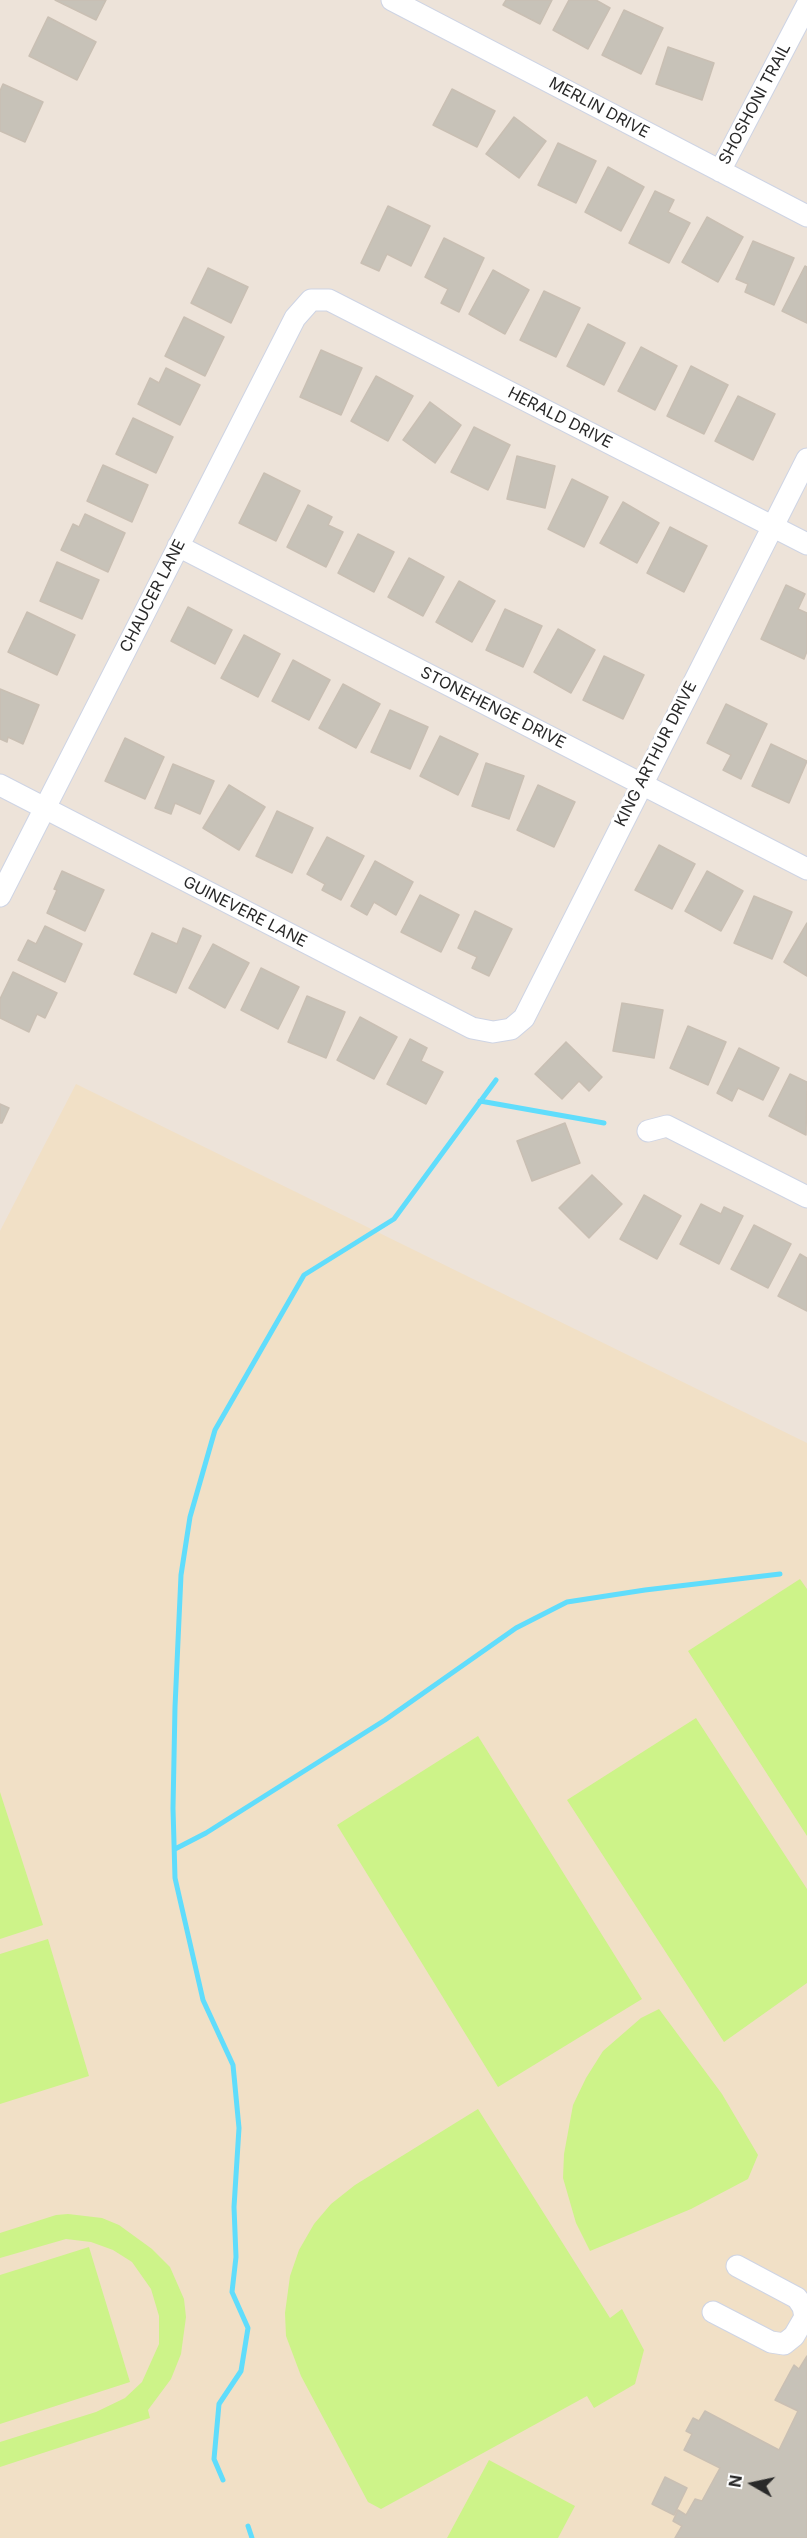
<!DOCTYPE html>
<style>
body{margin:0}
#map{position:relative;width:807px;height:2538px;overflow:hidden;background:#ede3d9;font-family:Inter,sans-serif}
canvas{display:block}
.north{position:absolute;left:723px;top:2454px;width:60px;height:60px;-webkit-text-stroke:4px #fff;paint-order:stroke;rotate:279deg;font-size:16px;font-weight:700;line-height:24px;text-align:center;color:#292929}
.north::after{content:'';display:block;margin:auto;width:21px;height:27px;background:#292929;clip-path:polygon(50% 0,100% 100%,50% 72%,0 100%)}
</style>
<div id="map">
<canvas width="807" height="2538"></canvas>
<div class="north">N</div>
</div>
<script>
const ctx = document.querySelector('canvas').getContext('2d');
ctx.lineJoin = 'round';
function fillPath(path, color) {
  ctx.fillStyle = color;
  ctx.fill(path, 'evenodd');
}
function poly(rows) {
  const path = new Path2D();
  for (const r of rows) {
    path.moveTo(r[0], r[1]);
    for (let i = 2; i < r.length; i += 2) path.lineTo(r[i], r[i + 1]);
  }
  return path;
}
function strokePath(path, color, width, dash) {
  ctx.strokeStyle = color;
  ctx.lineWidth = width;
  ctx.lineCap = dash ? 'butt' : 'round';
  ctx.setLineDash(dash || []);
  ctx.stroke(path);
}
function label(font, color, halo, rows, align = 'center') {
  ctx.font = font + ' Inter,sans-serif';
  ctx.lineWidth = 6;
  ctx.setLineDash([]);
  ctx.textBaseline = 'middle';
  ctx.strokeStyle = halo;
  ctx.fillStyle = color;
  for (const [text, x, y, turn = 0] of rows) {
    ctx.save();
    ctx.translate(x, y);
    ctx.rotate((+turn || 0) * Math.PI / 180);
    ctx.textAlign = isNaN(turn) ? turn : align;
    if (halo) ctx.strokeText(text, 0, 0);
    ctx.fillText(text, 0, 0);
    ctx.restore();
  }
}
fillPath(poly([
 [76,1084,807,1443,807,2538,0,2538,0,1231]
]), '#f1e0c6');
fillPath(poly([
 [800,1579,807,1589,807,1836,688,1651],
 [696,1718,807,1889,807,1983,724,2042,567,1800],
 [478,1736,642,1999,498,2087,337,1825],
 [0,1792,43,1925,0,1939],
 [48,1939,89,2076,0,2104,0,1954],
 [659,2009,722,2094,758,2155,748,2179,691,2209,590,2251,576,2223,563,2178,564,2154,573,2105,586,2078,603,2051,641,2018],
 [478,2109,610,2318,622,2309,644,2350,635,2384,594,2408,587,2396,381,2509,368,2502,301,2376,286,2336,285,2313,290,2276,299,2250,314,2224,331,2204,355,2185],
 [68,2214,102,2218,119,2225,152,2249,170,2267,184,2299,186,2317,181,2354,171,2379,148,2410,150,2418,0,2467,0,2442,96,2412,125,2398,142,2382,159,2344,159,2316,151,2289,132,2262,113,2250,91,2242,66,2239,0,2258,0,2233,56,2215],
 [89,2247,130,2382,0,2424,0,2275],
 [489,2460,575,2506,558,2538,447,2538]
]), '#cdf389');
strokePath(poly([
 [480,1101,604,1123],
 [175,1849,206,1833,385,1720,516,1628,567,1602,645,1590,780,1574],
 [223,2480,214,2459,219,2404,241,2371,248,2328,232,2292,236,2257,234,2207,239,2128,233,2065,203,2000,175,1878,173,1808,175,1707,181,1575,190,1517,215,1430,304,1275,394,1219,496,1080],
 [248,2526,252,2538]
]), '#60ddfc', 5);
const building = poly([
 [55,0,106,0,96,20,55,0],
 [506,0,552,0,540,24,503,5,506,0],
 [569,0,596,0,610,8,588,49,553,30,569,0],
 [624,10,663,28,641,74,602,55,624,10],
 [48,17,96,42,77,80,29,56,48,17],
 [668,47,714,63,702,100,656,84,668,47],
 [3,84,43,102,25,142,0,131,0,91,3,84],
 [452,89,495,111,477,147,433,125,452,89],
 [514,117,546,141,519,178,486,154,514,117],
 [558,143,596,161,576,203,538,185,558,143],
 [608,167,644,187,621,231,585,212,608,167],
 [655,191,674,200,668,212,690,223,669,263,629,243,655,191],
 [388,206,430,226,411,266,387,254,379,271,361,263,388,206],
 [707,217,743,237,718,282,682,262,707,217],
 [444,238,484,258,459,312,441,303,448,289,425,277,444,238],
 [753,241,794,258,774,305,745,292,748,284,736,279,753,241],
 [805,266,807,267,807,323,782,311,805,266],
 [208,268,248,287,231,323,191,303,208,268],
 [493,270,529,290,505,334,469,314,493,270],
 [544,291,580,308,556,357,520,340,544,291],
 [184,317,224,337,205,376,165,356,184,317],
 [588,324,625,343,604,385,567,366,588,324],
 [641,347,677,366,655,410,618,391,641,347],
 [321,350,362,368,341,415,300,397,321,350],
 [691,366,728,385,704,434,667,416,691,366],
 [166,368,200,385,180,425,138,404,150,378,159,383,166,368],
 [376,376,413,396,388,441,351,421,376,376],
 [738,396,775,414,753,460,715,441,738,396],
 [430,402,461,425,435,463,403,440,430,402],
 [133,418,173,437,156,473,116,454,133,418],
 [474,427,510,445,488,490,451,472,474,427],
 [517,456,555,466,545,508,507,499,517,456],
 [103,465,148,485,132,522,87,501,103,465],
 [264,473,300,491,276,541,239,523,264,473],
 [572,479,608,497,584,547,548,529,572,479],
 [623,502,659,523,637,563,600,543,623,502],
 [308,505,332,517,328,525,343,532,326,567,287,547,308,505],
 [85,514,125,533,108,572,61,550,73,524,79,527,85,514],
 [670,527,707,546,684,592,647,573,670,527],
 [358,534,394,552,374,592,338,573,358,534],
 [409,558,444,577,423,616,388,597,409,558],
 [57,562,99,580,82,619,40,601,57,562],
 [459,581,495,601,472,642,436,622,459,581],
 [786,585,805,594,798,609,807,613,807,651,804,659,761,639,786,585],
 [188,607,232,630,215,664,171,641,188,607],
 [505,609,542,626,523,667,486,650,505,609],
 [27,612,75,635,57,675,8,652,27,612],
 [558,629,595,650,571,693,534,672,558,629],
 [244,635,280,654,258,697,221,678,244,635],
 [604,656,644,675,623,719,583,700,604,656],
 [293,660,330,680,309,720,272,701,293,660],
 [343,684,380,704,356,748,319,728,343,684],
 [0,689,39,705,23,744,8,737,7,742,0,739,0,689],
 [726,704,767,724,741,779,723,770,731,755,707,743,726,704],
 [390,710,428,727,410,769,371,752,390,710],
 [440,736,478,754,458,795,420,776,440,736],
 [125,738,164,757,145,799,105,781,125,738],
 [771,744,807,761,789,803,752,786,771,744],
 [486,763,524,776,509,819,472,806,486,763],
 [173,764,214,781,200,814,175,803,171,814,155,808,173,764],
 [229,785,265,807,239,850,203,828,229,785],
 [538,785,575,802,554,847,517,830,538,785],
 [277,811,313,828,292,873,256,856,277,811],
 [327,837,364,856,341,900,322,890,325,884,307,874,327,837],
 [659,845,695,864,672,909,635,890,659,845],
 [375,861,413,882,396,915,374,902,367,915,351,906,375,861],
 [62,871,104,890,85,931,47,913,57,890,54,889,62,871],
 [707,871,743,891,721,931,685,911,707,871],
 [420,895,459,915,441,952,401,932,420,895],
 [754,896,792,912,772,959,734,943,754,896],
 [475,911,512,929,489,976,472,968,477,957,458,948,475,911],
 [807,923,807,976,784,962,807,923],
 [45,926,82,944,65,982,18,960,28,940,36,944,45,926],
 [183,928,201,936,176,993,134,974,152,933,177,944,183,928],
 [213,944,249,963,225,1008,189,988,213,944],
 [261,968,299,987,278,1029,241,1010,261,968],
 [13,972,57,993,45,1018,37,1014,29,1032,0,1018,0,999,13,972],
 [307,996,345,1012,326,1058,288,1042,307,996],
 [622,1003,663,1010,654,1058,613,1051,622,1003],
 [360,1017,397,1037,374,1079,337,1060,360,1017],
 [688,1026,726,1042,708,1085,670,1068,688,1026],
 [410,1039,427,1048,421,1061,443,1072,426,1104,387,1084,410,1039],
 [566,1042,602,1077,589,1091,579,1081,562,1099,535,1074,566,1042],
 [739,1048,779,1068,763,1100,738,1088,732,1101,717,1093,739,1048],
 [790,1074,807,1082,806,1135,769,1116,790,1074],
 [0,1104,9,1108,2,1123,0,1123,0,1104],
 [565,1123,580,1163,532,1181,517,1141,565,1123],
 [592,1175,622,1204,589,1238,559,1208,592,1175],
 [644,1195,681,1216,657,1259,620,1239,644,1195],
 [701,1204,721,1214,724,1207,743,1216,719,1264,680,1244,701,1204],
 [754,1225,791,1244,768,1288,731,1269,754,1225],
 [800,1254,807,1258,807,1311,778,1296,800,1254],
 [807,2356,807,2538,675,2538,682,2526,673,2521,678,2510,686,2515,695,2499,702,2501,720,2468,684,2450,692,2434,686,2431,693,2418,699,2421,705,2411,779,2450,798,2411,775,2400,794,2365,799,2369,807,2356],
 [665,2477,687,2488,674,2515,652,2504,665,2477]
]);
fillPath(building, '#c7c2b8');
strokePath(building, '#c9bfb3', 1.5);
const minor = poly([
 [392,0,807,216],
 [720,171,807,5],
 [178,546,807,869],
 [0,785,472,1028,493,1032,511,1029,524,1018,807,459],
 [0,896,295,318,311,300,329,300,807,544],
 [648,1131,667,1126,807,1197],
 [713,2312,771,2342,784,2344,794,2336,805,2317,803,2307,797,2298,737,2266]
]);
strokePath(minor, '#ced4e4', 23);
strokePath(minor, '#fff', 21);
label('16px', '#292929', '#fff', [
 ["SHOSHONI TRAIL",755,104,-62],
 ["MERLIN DRIVE",599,108,28],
 ["HERALD DRIVE",560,418,27],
 ["CHAUCER LANE",153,596,-63],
 ["STONEHENGE DRIVE",493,708,27],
 ["KING ARTHUR DRIVE",656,754,-63],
 ["GUINEVERE LANE",245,912,27]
]);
</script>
